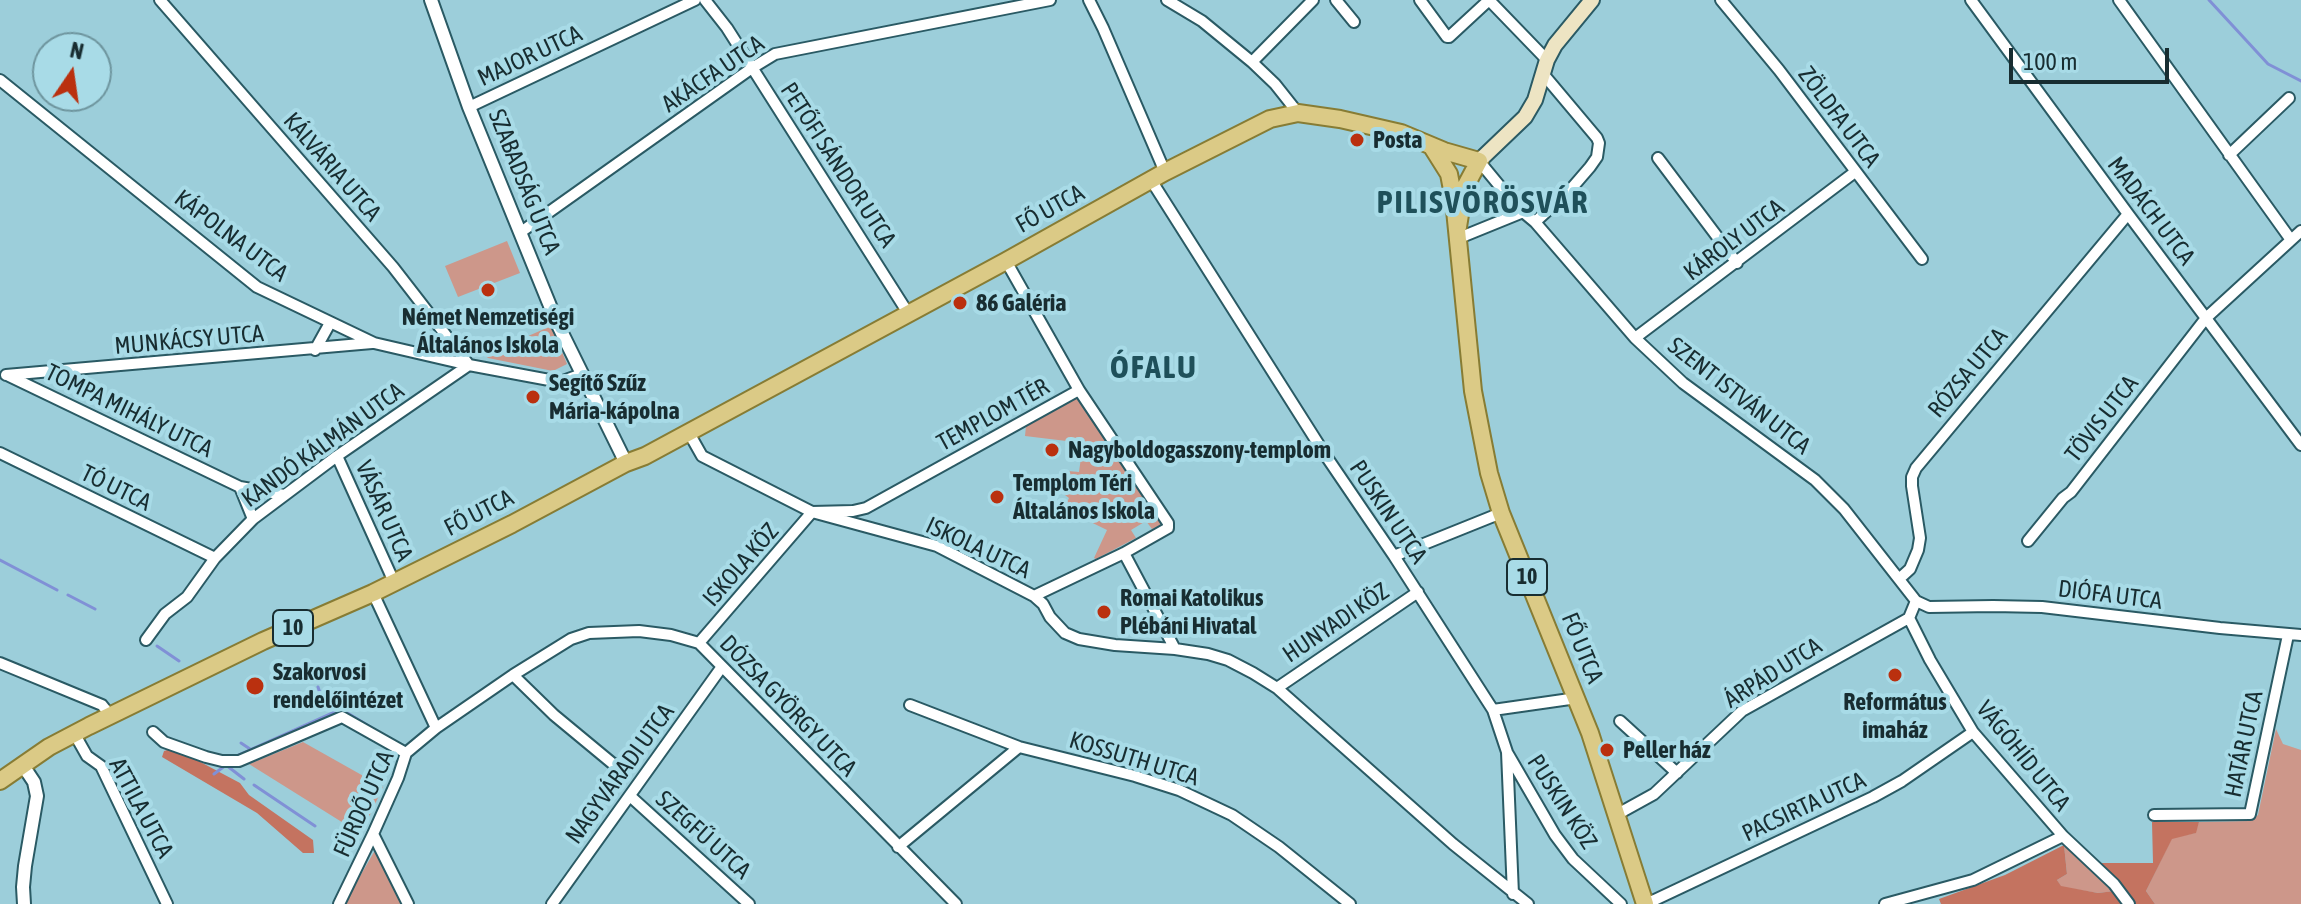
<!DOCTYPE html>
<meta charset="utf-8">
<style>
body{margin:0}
#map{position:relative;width:2301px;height:904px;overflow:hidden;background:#9cceda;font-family:"Asap Condensed",sans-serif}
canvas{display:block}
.north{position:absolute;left:32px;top:32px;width:80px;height:80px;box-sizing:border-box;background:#a8dbe7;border:2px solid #6e959e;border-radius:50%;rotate:13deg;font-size:22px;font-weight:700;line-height:32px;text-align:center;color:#182d31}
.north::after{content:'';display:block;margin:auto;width:28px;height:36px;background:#ba300f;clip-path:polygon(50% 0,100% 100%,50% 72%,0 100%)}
.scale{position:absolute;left:2009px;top:48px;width:160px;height:36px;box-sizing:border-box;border:4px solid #182d31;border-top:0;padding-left:10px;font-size:24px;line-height:28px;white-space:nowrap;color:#182d31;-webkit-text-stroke:6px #a8dbe7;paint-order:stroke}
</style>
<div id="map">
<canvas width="2301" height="904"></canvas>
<div class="north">N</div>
<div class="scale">100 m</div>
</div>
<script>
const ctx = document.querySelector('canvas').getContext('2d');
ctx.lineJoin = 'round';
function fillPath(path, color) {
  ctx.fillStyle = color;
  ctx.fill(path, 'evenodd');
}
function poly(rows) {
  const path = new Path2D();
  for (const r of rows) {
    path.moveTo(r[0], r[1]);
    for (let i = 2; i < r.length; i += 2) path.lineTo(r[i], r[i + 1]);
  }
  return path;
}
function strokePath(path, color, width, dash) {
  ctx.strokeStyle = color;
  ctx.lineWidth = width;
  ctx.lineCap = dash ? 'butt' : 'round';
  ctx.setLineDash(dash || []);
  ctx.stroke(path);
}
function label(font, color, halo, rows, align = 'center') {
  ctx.font = font + ' "Asap Condensed",sans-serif';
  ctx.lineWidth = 8;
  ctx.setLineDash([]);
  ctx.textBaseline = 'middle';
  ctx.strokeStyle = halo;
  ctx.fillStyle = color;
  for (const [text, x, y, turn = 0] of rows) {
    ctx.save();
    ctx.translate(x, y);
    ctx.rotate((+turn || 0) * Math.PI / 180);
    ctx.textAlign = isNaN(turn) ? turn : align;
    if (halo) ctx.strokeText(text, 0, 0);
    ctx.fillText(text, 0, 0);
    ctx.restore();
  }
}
fillPath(poly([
 [507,241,520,273,458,297,445,266],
 [551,326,567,364,553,371,488,358,485,355],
 [1077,397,1162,524,1152,529,1146,521,1131,530,1136,538,1096,559,1094,558,1107,530,1064,509,1069,498,1065,495,1068,471,1079,472,1083,443,1025,436,1026,426],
 [2276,729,2283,744,2301,750,2301,904,2155,904,2146,891,2172,838,2195,833,2199,822,2249,821,2258,815],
 [303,742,383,787,361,834,249,764],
 [2072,841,2115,891,2098,893,2061,887,2057,880,2067,874,2064,845],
 [374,852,378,853,403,904,347,904,345,902]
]), '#cd978a');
fillPath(poly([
 [174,748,240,783,249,795,313,840,314,853,303,853,257,813,162,757,164,751],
 [2152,822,2199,822,2196,833,2172,839,2146,891,2155,904,1941,904,1939,899,2005,875,2064,845,2067,874,2057,880,2061,886,2098,893,2114,891,2097,863,2153,863]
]), '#c47360');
strokePath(poly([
 [2209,0,2268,64,2301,81],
 [0,560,57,590],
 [68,595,95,609],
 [157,646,179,661],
 [318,687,321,696,341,708],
 [241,743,250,749],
 [234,757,341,709,377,731],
 [214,774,226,765,244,779],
 [254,785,315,826]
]), '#8090d6', 3);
const minor = poly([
 [160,0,393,267,469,365],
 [705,0,727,28,908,313],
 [1089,0,1103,28,1165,172],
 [1167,0,1202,21,1252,62,1275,84,1298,113],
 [1336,0,1354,22],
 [1420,0,1447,37,1449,37,1489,0],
 [1489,0,1547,60],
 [1721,0,1779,70,1922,259],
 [1971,0,2128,214,2301,445],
 [2119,0,2291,240],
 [1252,62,1313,0],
 [0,80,257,287,374,343,469,365,560,382,582,374],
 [469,107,695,0],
 [2229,155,2289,98],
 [1658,158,1737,263],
 [1479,161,1517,207,1535,222,1635,338,1683,383,1815,480,1844,509,1916,601,1929,607,1993,606,2042,607,2220,628,2301,635],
 [1151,180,1326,456,1394,556,1493,710,1507,752,1513,894],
 [1535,222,1571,189,1590,167,1597,157,1599,143,1597,138,1544,75],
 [521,232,752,68,775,54,1050,0],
 [1459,238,1523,212],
 [1006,261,1079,390,1168,523,1168,528,1124,553,1034,596],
 [1635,338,1855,172],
 [315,350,330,323],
 [6,375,372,343],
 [9,376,240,487,284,495],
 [689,433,702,456,812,512,937,546,1034,596,1043,604,1050,617,1065,633,1079,639,1115,645,1175,649,1208,654,1228,660,1253,673,1277,688,1453,844,1528,904],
 [0,453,215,558],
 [337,456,394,582],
 [240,487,253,519],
 [2028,541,2063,498,2071,492,2206,318,2301,231],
 [1124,553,1175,649],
 [1394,556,1501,513],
 [1899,579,1910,569,1918,550,1920,538,1912,486,1912,477,1916,468,2128,214],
 [373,593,436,728],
 [1909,618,1930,660,1973,732,2063,836,2114,884,2129,904],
 [146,640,165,614,187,597,215,558,253,519,337,456,469,365],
 [699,643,812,512,853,511,866,508,1079,390],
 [0,663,102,705,110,715],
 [513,675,554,715,618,768],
 [1277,688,1418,592],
 [910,705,1019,747,1135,776,1179,790,1232,815,1279,847,1350,904],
 [1493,710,1577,698],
 [1620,721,1677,773],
 [153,732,164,742,206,757,222,761,239,761,342,717,406,753],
 [74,733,87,756,101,766,167,904],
 [1508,754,1555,835,1573,859,1621,904],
 [630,796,749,904],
 [1616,815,1654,794,1742,711,1909,618,1916,601],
 [2154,815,2250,814,2288,635],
 [373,834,408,904],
 [898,847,1019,747],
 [339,904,373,834,398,778,406,753,436,728,513,675,571,639,589,633,639,631,671,635,699,643,956,904],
 [552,904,721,668],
 [1646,904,1873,797,1902,781,1973,732],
 [1885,904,1973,880,2063,836]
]);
const tertiary = poly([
 [431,0,469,107,557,323,626,463],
 [22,764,34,782,37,796,25,866,23,887,24,904]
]);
const secondary = poly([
 [1479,161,1525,117,1535,100,1547,60,1555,45,1592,0]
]);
const primary = poly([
 [1432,147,1449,174,1454,200,1473,391,1489,473,1501,513,1590,733,1645,904],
 [0,781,49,747,89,726,263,641,373,593,512,524,626,463,645,456,1006,261,1165,172,1270,119,1298,113,1340,119,1401,133,1444,151,1479,161,1464,189,1458,227]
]);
strokePath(minor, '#2a5a64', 14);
strokePath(tertiary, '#2a5a64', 16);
strokePath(secondary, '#2a5a64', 18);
strokePath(primary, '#877c34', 20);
strokePath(minor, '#fff', 10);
strokePath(tertiary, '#fff', 12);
strokePath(secondary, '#ede4c3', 14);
strokePath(primary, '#dbca86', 16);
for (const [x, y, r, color] of [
 [1357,140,8,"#ba300f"],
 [488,290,8,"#ba300f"],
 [960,303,8,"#ba300f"],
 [533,397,8,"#ba300f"],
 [1052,450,8,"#ba300f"],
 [997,497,8,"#ba300f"],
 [1104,612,8,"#ba300f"],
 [1895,675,8,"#ba300f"],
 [255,686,10,"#ba300f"],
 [1607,750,8,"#ba300f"]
]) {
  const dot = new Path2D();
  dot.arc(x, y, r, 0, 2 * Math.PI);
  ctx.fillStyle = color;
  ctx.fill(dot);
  strokePath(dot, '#a8dbe7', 3);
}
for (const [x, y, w] of [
 [1527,577,40],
 [293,628,40]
]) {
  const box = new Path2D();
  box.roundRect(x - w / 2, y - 18, w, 36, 6);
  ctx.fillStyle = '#a8dbe7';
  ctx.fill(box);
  strokePath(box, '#182d31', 2);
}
label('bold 22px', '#182d31', null, [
 ["10",1527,577],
 ["10",293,628]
]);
label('24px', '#182d31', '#a8dbe7', [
 ["MAJOR UTCA",530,56,-25],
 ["AKÁCFA UTCA",713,74,-34],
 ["ZÖLDFA UTCA",1839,117,53],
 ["PETŐFI SÁNDOR UTCA",838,165,57],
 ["KÁLVÁRIA UTCA",332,167,49],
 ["SZABADSÁG UTCA",524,182,68],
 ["FŐ UTCA",1050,209,-29],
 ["MADÁCH UTCA",2151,211,53],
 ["KÁPOLNA UTCA",231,236,37],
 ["KÁROLY UTCA",1734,240,-37],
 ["MUNKÁCSY UTCA",189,340,-5],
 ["RÓZSA UTCA",1968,373,-50],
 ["SZENT ISTVÁN UTCA",1739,396,38],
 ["TOMPA MIHÁLY UTCA",129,411,26],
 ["TEMPLOM TÉR",993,415,-29],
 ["TÖVIS UTCA",2102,419,-52],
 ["KANDÓ KÁLMÁN UTCA",323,445,-36],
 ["TÓ UTCA",116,488,26],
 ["VÁSÁR UTCA",384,511,66],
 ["PUSKIN UTCA",1388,512,56],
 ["FŐ UTCA",479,513,-27],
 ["ISKOLA UTCA",978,548,25],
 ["ISKOLA KÖZ",741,565,-49],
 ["DIÓFA UTCA",2110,595,7],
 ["HUNYADI KÖZ",1336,623,-34],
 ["FŐ UTCA",1582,648,68],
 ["ÁRPÁD UTCA",1773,673,-32],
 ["DÓZSA GYÖRGY UTCA",788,706,46],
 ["HATÁR UTCA",2244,744,-78],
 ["VÁGÓHÍD UTCA",2023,756,51],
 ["KOSSUTH UTCA",1134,759,17],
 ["NAGYVÁRADI UTCA",620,774,-54],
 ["PUSKIN KÖZ",1562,802,57],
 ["FÜRDŐ UTCA",364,804,-66],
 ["PACSIRTA UTCA",1804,807,-25],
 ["ATTILA UTCA",141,808,62],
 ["SZEGFŰ UTCA",703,835,42]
]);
label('bold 24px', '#182d31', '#a8dbe7', [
 ["Posta",1373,140],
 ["86 Galéria",976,303],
 ["Német Nemzetiségi",488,317,"center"],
 ["Általános Iskola",488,345,"center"],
 ["Segítő Szűz",549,383],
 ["Mária-kápolna",549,411],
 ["Nagyboldogasszony-templom",1068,450],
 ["Templom Téri",1013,483],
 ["Általános Iskola",1013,511],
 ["Romai Katolikus",1120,598],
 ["Plébáni Hivatal",1120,626],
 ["Szakorvosi",273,672],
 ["rendelőintézet",273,700],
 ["Református",1895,702,"center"],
 ["imaház",1895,730,"center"],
 ["Peller ház",1623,750]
], 'left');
ctx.letterSpacing = '2px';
label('bold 32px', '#1f505a', '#a8dbe7', [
 ["PILISVÖRÖSVÁR",1483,203],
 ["ÓFALU",1154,368]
]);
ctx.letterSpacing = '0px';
</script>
